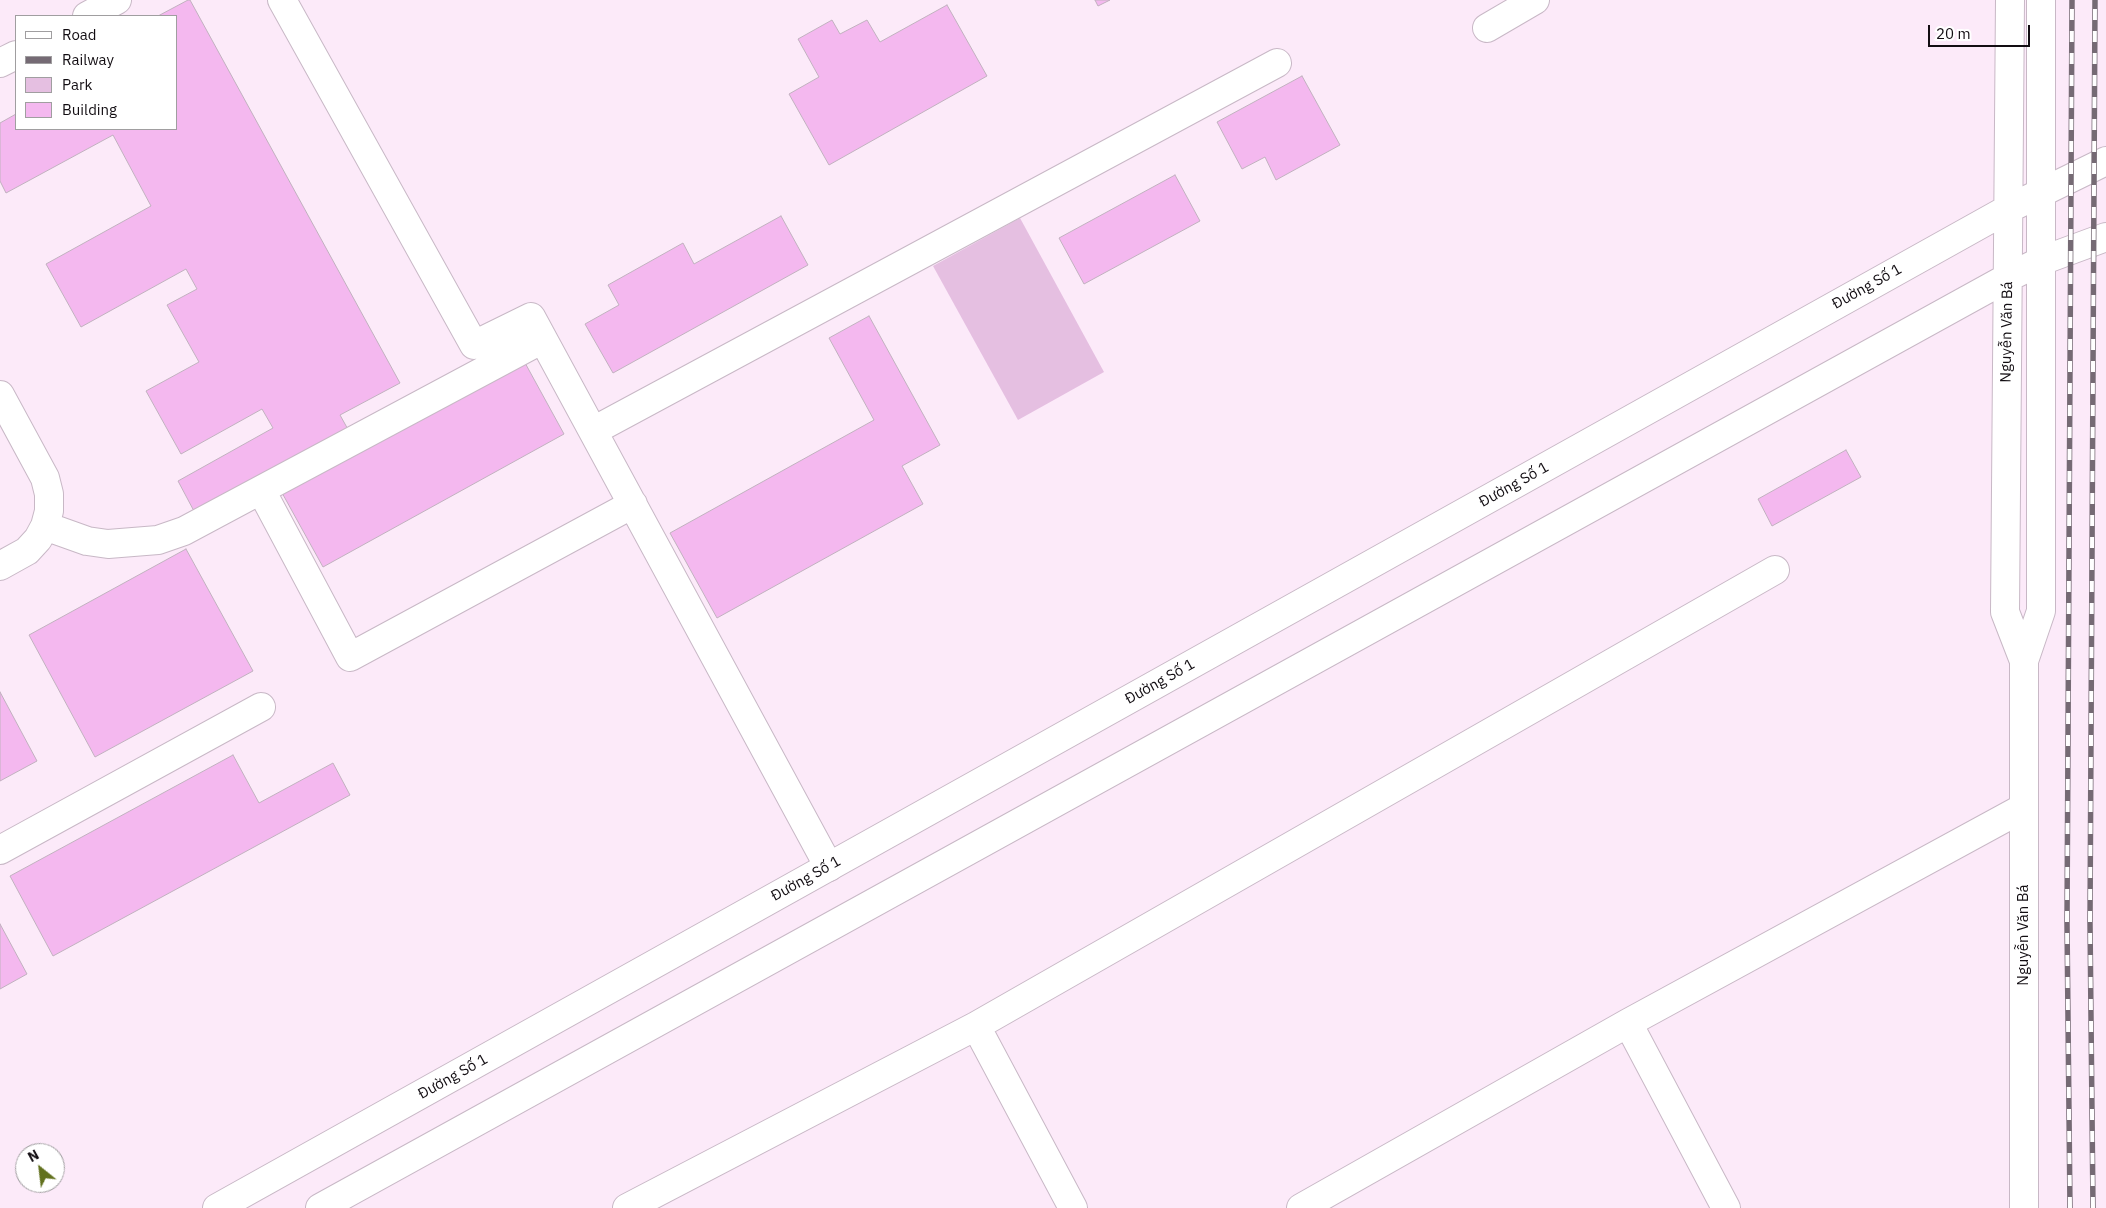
<!DOCTYPE html>
<meta charset="utf-8">
<style>
body{margin:0}
#map{position:relative;width:2106px;height:1208px;overflow:hidden;background:#fceaf9;font-family:"IBM Plex Sans",sans-serif}
canvas{display:block}
.legend{position:absolute;left:15px;top:15px;width:162px;height:115px;box-sizing:border-box;background:#fff;border:1px solid #a09ea0;margin:0;padding:6px 9px;list-style:none;font-size:15px;color:#120d12}
.legend li{display:flex;align-items:center;gap:10px;height:25px}
.legend b{width:25px;border:1px solid #a09ea0}
.north{position:absolute;left:15px;top:1143px;width:50px;height:50px;box-sizing:border-box;background:#fff;border:1px solid #a09ea0;border-radius:50%;rotate:331deg;font-size:14px;font-weight:700;line-height:20px;text-align:center;color:#120d12}
.north::after{content:'';display:block;margin:auto;width:18px;height:22px;background:#62711e;clip-path:polygon(50% 0,100% 100%,50% 72%,0 100%)}
.scale{position:absolute;left:1928px;top:25px;width:102px;height:22px;box-sizing:border-box;border:2px solid #120d12;border-top:0;padding-left:6px;font-size:15px;line-height:18px;white-space:nowrap;color:#120d12;-webkit-text-stroke:4px #fff;paint-order:stroke}
</style>
<div id="map">
<canvas width="2106" height="1208"></canvas>
<ul class="legend">
<li><b style="height:6px;background:#fff"></b>Road</li>
<li><b style="height:6px;background:#756a74"></b>Railway</li>
<li><b style="height:14px;background:#e5bfe1"></b>Park</li>
<li><b style="height:14px;background:#f4b8ef"></b>Building</li>
</ul>
<div class="north">N</div>
<div class="scale">20 m</div>
</div>
<script>
const ctx = document.querySelector('canvas').getContext('2d');
ctx.lineJoin = 'round';
function fillPath(path, color) {
  ctx.fillStyle = color;
  ctx.fill(path, 'evenodd');
}
function poly(rows) {
  const path = new Path2D();
  for (const r of rows) {
    path.moveTo(r[0], r[1]);
    for (let i = 2; i < r.length; i += 2) path.lineTo(r[i], r[i + 1]);
  }
  return path;
}
function strokePath(path, color, width, dash) {
  ctx.strokeStyle = color;
  ctx.lineWidth = width;
  ctx.lineCap = dash ? 'butt' : 'round';
  ctx.setLineDash(dash || []);
  ctx.stroke(path);
}
function label(font, color, halo, rows, align = 'center') {
  ctx.font = font + ' "IBM Plex Sans",sans-serif';
  ctx.lineWidth = 4;
  ctx.setLineDash([]);
  ctx.textBaseline = 'middle';
  ctx.strokeStyle = halo;
  ctx.fillStyle = color;
  for (const [text, x, y, turn = 0] of rows) {
    ctx.save();
    ctx.translate(x, y);
    ctx.rotate((+turn || 0) * Math.PI / 180);
    ctx.textAlign = isNaN(turn) ? turn : align;
    if (halo) ctx.strokeText(text, 0, 0);
    ctx.fillText(text, 0, 0);
    ctx.restore();
  }
}
fillPath(poly([
 [1020,218,1104,372,1018,420,933,266]
]), '#e5bfe1');
const building = poly([
 [188,0,190,0,400,383,340,415,360,451,524,361,564,434,323,567,281,491,195,513,178,481,273,428,262,409,181,454,146,391,199,362,167,305,197,289,186,269,81,327,46,264,151,206,113,135,6,193,0,181,0,123,16,114,16,129,176,129,176,16,158,16,188,0],
 [1095,0,1110,0,1098,6,1095,0],
 [947,5,987,76,829,165,789,94,819,77,798,39,832,20,840,34,867,20,880,42,947,5],
 [1302,76,1340,145,1276,180,1265,157,1242,169,1217,122,1302,76],
 [1175,175,1200,221,1084,284,1059,238,1175,175],
 [781,216,808,265,613,373,585,324,619,305,608,285,683,243,694,264,781,216],
 [869,316,940,445,902,466,923,504,717,618,670,533,874,420,829,338,869,316],
 [1846,450,1861,477,1772,526,1758,499,1846,450],
 [186,549,253,671,95,757,29,635,186,549],
 [0,692,37,761,0,781,0,692],
 [233,755,259,803,333,763,350,795,53,956,10,876,233,755],
 [0,924,27,974,0,989,0,924]
]);
fillPath(building, '#f4b8ef');
strokePath(building, '#c1b1bf', 1);
const minor = poly([
 [282,0,474,345,531,317,829,867],
 [87,16,117,0],
 [1487,28,1535,0],
 [0,63,16,55],
 [0,395,45,478,49,494,49,511,45,526,38,539,27,551,0,566],
 [593,431,1277,63],
 [261,490,350,657,633,504],
 [45,526,87,541,108,544,158,540,184,531,543,339],
 [0,850,261,707],
 [1628,1023,1726,1208],
 [976,1026,1073,1208],
 [627,1208,976,1026,1775,570],
 [1301,1208,1628,1023,2023,808]
]);
const major = poly([
 [2010,0,2005,612,2024,661],
 [217,1208,2008,209,2106,161],
 [320,1208,2007,278,2041,261,2106,237],
 [2024,1208,2024,661,2041,611,2041,0]
]);
strokePath(minor, '#c8b8c6', 30);
strokePath(major, '#c8b8c6', 30);
strokePath(minor, '#fff', 28);
strokePath(major, '#fff', 28);
const rail = poly([
 [2070,1208,2067,923,2072,0],
 [2093,1208,2090,922,2095,0]
]);
strokePath(rail, '#756a74', 5.5);
strokePath(rail, '#fff', 4, [11]);
label('15px', '#120d12', '#fff', [
 ["Đường Số 1",1867,287,-29],
 ["Nguyễn Văn Bá",2007,332,-89],
 ["Đường Số 1",1514,485,-29],
 ["Đường Số 1",1160,682,-29],
 ["Đường Số 1",806,879,-29],
 ["Nguyễn Văn Bá",2024,935,-90],
 ["Đường Số 1",453,1077,-29]
]);
</script>
